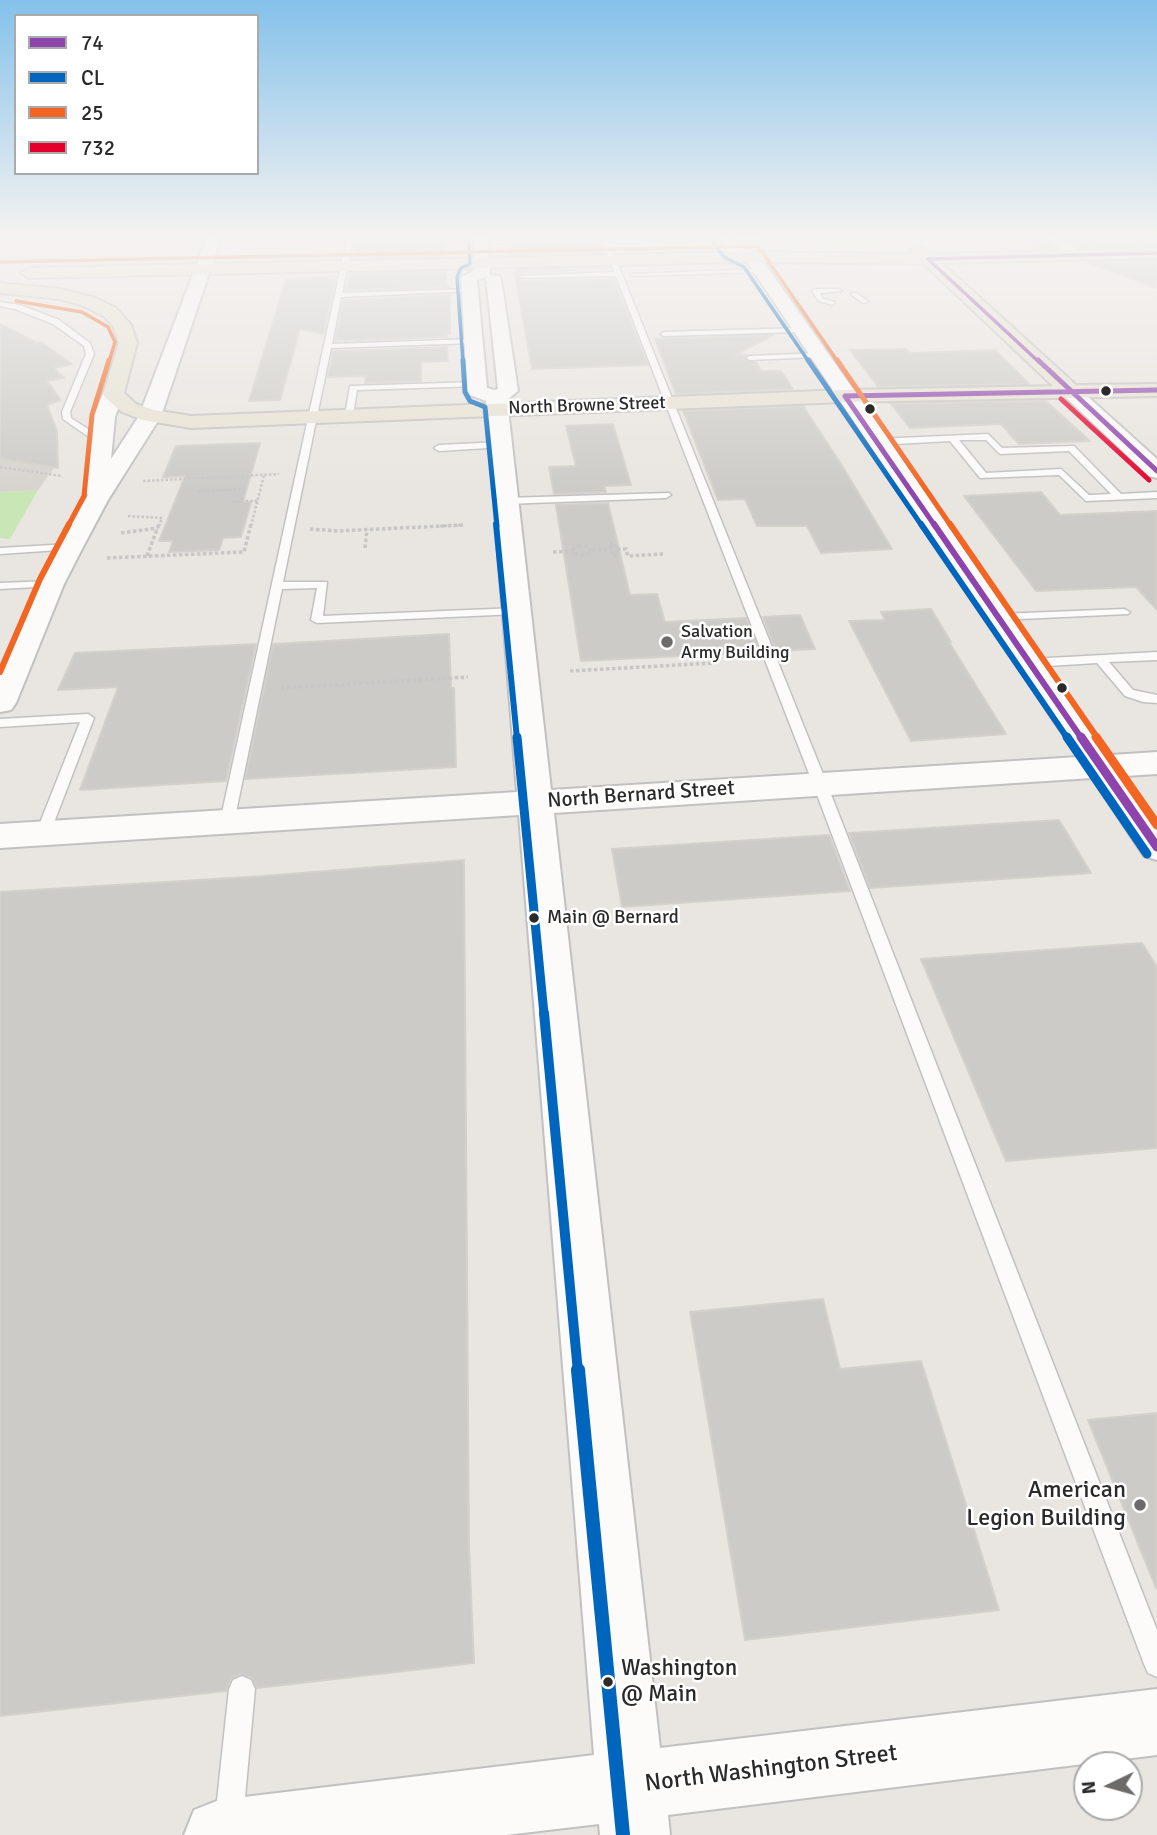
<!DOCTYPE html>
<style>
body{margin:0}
#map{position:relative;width:1157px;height:1835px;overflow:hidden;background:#e9e5e0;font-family:Signika,sans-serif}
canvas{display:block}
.legend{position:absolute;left:14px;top:14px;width:245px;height:161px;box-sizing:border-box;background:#fff;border:2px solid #aaa;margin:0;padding:9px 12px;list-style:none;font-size:21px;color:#2a2a2a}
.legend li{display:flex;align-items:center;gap:14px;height:35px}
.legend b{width:35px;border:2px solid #aaa}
.north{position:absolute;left:1073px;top:1751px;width:70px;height:70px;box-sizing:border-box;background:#fff;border:2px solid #aaa;border-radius:50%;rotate:265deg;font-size:19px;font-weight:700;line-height:28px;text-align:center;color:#2a2a2a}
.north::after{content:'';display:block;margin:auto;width:24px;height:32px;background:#6d6b6a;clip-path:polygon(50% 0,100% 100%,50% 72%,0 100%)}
</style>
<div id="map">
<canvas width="1157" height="1835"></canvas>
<ul class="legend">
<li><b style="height:9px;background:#8e44ad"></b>74</li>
<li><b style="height:9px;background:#0065bd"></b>CL</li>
<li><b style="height:9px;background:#f26522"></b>25</li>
<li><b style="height:9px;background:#e4002b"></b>732</li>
</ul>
<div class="north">N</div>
</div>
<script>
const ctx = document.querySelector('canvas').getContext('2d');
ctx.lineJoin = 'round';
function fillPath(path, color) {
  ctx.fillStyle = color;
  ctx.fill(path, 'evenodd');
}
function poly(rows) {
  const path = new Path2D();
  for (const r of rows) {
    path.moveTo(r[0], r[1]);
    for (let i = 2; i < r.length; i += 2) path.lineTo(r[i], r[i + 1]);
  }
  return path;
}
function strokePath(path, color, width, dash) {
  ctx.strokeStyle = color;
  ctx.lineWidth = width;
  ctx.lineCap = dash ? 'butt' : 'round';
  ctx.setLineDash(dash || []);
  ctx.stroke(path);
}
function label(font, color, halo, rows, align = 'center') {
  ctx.font = font + ' Signika,sans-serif';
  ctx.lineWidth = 5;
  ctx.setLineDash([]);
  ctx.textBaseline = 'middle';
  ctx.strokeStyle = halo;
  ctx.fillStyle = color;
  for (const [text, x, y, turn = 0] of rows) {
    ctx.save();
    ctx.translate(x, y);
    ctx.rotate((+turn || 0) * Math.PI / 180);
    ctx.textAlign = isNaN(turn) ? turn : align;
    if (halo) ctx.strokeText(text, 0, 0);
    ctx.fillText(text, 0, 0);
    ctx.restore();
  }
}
fillPath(poly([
 [704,235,866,235,880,240,885,244,876,251,868,252,775,246,713,248]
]), '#ede5d4');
fillPath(poly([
 [758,235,865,235,883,244,854,250,815,243,766,245],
 [38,490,10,539,0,538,0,492]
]), '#c9e6b7');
fillPath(poly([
 [0,459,16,462,55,467,38,490,0,492]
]), '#d7d3ce');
const building = poly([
 [509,235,597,235,604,253,512,255,510,245,565,245,568,242,563,236,509,238,509,235],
 [1019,235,1041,235,1056,248,1044,248,1018,239,1019,235],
 [1060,235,1157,235,1157,245,1078,247,1060,235],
 [445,239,446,256,353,258,357,242,445,239],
 [1157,261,1157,288,1084,262,1157,261],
 [610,268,519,273,516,276,522,281,614,279,648,365,532,369,514,270,610,268],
 [446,271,446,284,450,287,345,290,350,274,446,271],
 [336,277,324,334,300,329,280,400,249,401,286,279,336,277],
 [450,295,450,334,447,334,447,337,335,341,343,300,450,295],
 [0,324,37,343,41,342,72,364,54,368,64,378,47,381,61,400,47,405,57,431,58,468,0,459,0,324],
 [773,335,735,355,747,355,744,359,756,362,761,371,781,371,793,389,676,394,655,339,773,335],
 [447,347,448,361,421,362,421,381,365,383,366,376,328,377,333,351,447,347],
 [906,349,910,353,995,350,1029,384,878,387,850,350,906,349],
 [1046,401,1090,441,1019,444,1001,424,910,428,891,404,1046,401],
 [803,406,841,464,892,549,821,553,807,526,757,526,745,499,718,500,683,411,803,406],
 [613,424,631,485,604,486,606,492,554,494,549,467,576,466,566,426,613,424],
 [260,443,243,502,251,502,241,537,223,538,219,550,169,552,173,541,159,541,185,476,163,477,176,446,260,443],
 [1041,492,1060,515,1157,511,1157,610,1136,587,1036,591,964,496,1041,492],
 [608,503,630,595,657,594,665,622,746,618,759,652,581,661,556,505,608,503],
 [931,609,951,642,949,642,1006,734,911,741,849,621,885,620,881,612,931,609],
 [800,615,815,649,776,651,763,617,800,615],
 [449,634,451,688,454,688,456,767,245,779,273,644,449,634],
 [256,644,226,781,80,790,118,687,58,690,75,653,256,644],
 [1059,820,1091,873,870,888,849,833,1059,820],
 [829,835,850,891,622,907,612,849,829,835],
 [464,860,469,1548,474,1663,257,1688,252,1678,241,1674,231,1679,226,1691,0,1716,0,892,264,876,464,860],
 [1142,943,1157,967,1157,1148,1006,1161,921,959,1142,943],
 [823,1299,840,1369,921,1361,999,1610,745,1640,690,1312,823,1299],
 [1157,1413,1157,1588,1156,1588,1088,1420,1157,1413]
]);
fillPath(building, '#cdcbc7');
strokePath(building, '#d4d1cc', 2);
const lane = poly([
 [348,235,354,235,342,293,470,289,473,291,341,297,332,344,474,339,478,341,474,343,331,348,283,582,327,582,323,616,517,608,523,611,517,614,317,623,311,620,317,588,282,589,234,822,227,827,220,822,348,235],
 [600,235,606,235,622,274,827,784,1157,1630,1157,1677,1148,1673,1144,1664,813,784,616,276,522,278,519,276,614,272,600,235],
 [563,239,565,242,477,243,480,241,563,239],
 [763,269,761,272,633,276,630,274,763,269],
 [815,289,839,289,842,291,820,293,823,299,835,302,833,305,819,301,812,291,815,289],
 [852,293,856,293,869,302,863,303,852,295,852,293],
 [0,302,20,305,59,320,90,343,94,354,70,412,71,418,105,440,105,444,99,444,63,419,62,412,86,354,84,346,53,324,15,309,0,306,0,302],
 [803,328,800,332,664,336,660,334,664,332,803,328],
 [820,353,817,357,750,360,746,358,750,356,820,353],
 [476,382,479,382,479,386,357,390,353,415,349,418,345,415,350,386,476,382],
 [988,434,1002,448,1074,446,1121,494,1157,492,1157,498,1086,501,1059,475,980,478,950,441,877,445,873,442,877,439,988,434],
 [959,440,986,440,1000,454,1069,451,1111,494,1089,495,1061,469,986,473,959,440],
 [500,442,503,443,503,447,439,451,434,448,439,445,500,442],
 [669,493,671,495,666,498,505,504,500,501,505,498,669,493],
 [70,544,74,545,74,549,0,554,0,548,70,544],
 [51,581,57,584,55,586,0,589,0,583,51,581],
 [1124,609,1130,612,1128,614,999,620,993,617,999,614,1124,609],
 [1157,652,1157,660,1109,662,1133,690,1157,695,1157,703,1143,702,1125,696,1097,663,1031,667,1025,663,1031,659,1157,652],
 [88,714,94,718,50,833,48,837,38,837,36,833,80,722,0,727,0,719,88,714],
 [242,1676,251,1680,255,1689,243,1819,239,1829,229,1833,219,1829,215,1819,229,1689,233,1680,242,1676]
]);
const street = poly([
 [1043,235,1056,235,1085,256,1075,259,1043,235]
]);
const secondary = poly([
 [208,235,222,235,161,416,108,500,83,547,64,584,16,703,11,710,0,712,0,668,38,584,88,495,85,491,93,417,103,394,106,390,113,388,120,390,123,394,115,417,111,459,139,416,208,235],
 [473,235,487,235,490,275,499,276,501,279,518,391,507,400,551,790,1078,757,746,260,727,251,716,235,730,235,737,245,758,254,1111,755,1157,752,1157,774,1125,776,1157,820,1157,860,1144,856,1092,778,554,813,660,1748,1157,1689,1157,1755,668,1815,670,1835,600,1835,599,1824,506,1835,184,1835,194,1810,219,1800,594,1755,519,815,0,848,0,824,517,792,486,401,470,395,467,391,461,277,475,270,473,235],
 [486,277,498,389,494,390,487,388,477,280,486,277],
 [1069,384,1076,386,1157,459,1157,478,1149,476,1062,394,1059,390,1062,386,1069,384]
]);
const primary = poly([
 [919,246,932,254,1157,248,1157,258,942,263,1076,385,1157,384,1157,396,845,402,191,428,143,420,122,412,106,398,103,394,119,343,113,326,104,316,81,305,60,299,0,293,0,283,60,289,93,297,116,308,131,325,137,343,124,393,136,404,154,410,191,416,845,390,1053,386,924,264,752,262,29,278,21,273,29,268,752,252,914,254,911,251,914,248,919,246]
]);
strokePath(lane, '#c2c1c2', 3);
strokePath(street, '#c2c1c2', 3);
strokePath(secondary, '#c2c1c2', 4);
strokePath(primary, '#c4c3c1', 4);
strokePath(poly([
 [0,467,62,476],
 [143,481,279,474],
 [198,491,244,489,241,501,257,501],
 [232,502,241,501],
 [128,516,162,518,159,526],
 [251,526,264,475],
 [440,526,463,525]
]), '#c8c7c7', 2.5, [2.5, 2]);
strokePath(poly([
 [310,529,338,531,463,525],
 [121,533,158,528],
 [610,543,615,543,618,555,613,556,610,543],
 [578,546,587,546,591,552,585,555,576,554,573,549,578,546],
 [365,548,367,529],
 [617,549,626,549,628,556,663,554],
 [592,550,612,549],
 [553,552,573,551],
 [147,556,159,524],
 [107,558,244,552,251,524],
 [570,671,714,663,711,655],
 [281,688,468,677]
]), '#c8c7c7', 3.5, [3.5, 2.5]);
fillPath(lane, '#fcfbfa');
fillPath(street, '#fcfbfa');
fillPath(secondary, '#fcfbfa');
fillPath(primary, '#e7e2d2');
strokePath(poly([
 [928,259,1039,362],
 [928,259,1157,253]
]), '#8e44ad', 3.5);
strokePath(poly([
 [1038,360,1157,471],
 [845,396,935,526],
 [845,396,1157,390]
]), '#8e44ad', 5);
strokePath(poly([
 [934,524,1082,739]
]), '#8e44ad', 6);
strokePath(poly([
 [1081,737,1157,847]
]), '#8e44ad', 9);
strokePath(poly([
 [713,242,724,257,744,267,809,362],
 [463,362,457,277,461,268,470,264,468,236]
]), '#0065bd', 3.5);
strokePath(poly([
 [463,360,465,392,470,401,485,407,497,526],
 [808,360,922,526]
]), '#0065bd', 5);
strokePath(poly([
 [496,524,517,739],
 [921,524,1068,739]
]), '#0065bd', 6);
strokePath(poly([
 [517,737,544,1014],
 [1067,737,1147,854]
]), '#0065bd', 9);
strokePath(poly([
 [544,1013,578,1372]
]), '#0065bd', 10);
strokePath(poly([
 [578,1370,623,1835]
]), '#0065bd', 14);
strokePath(poly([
 [0,262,758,246,838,362],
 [16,301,82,312,108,327,115,342,109,362]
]), '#f26522', 3.5);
strokePath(poly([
 [837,360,951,526],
 [68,526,84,496,92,415,109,360]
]), '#f26522', 5);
strokePath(poly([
 [950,524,1098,739],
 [0,672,40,579,69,524]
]), '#f26522', 6);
strokePath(poly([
 [1096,737,1157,825]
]), '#f26522', 9);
strokePath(poly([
 [1061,399,1149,480]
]), '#e4002b', 5);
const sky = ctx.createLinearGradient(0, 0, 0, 492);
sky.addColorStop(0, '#84c1ea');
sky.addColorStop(0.48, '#f5f3f1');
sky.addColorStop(1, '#f5f3f100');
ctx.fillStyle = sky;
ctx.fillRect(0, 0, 1157, 492);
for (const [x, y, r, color] of [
 [1106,391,6,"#2a2a2a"],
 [870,409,6,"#2a2a2a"],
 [667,642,7,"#6d6b6a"],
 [1062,688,6,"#2a2a2a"],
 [534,918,6,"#2a2a2a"],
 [1140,1505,7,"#6d6b6a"],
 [608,1682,6,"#2a2a2a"]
]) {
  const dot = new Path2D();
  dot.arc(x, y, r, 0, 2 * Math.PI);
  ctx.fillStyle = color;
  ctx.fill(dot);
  strokePath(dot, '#fff', 2.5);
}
label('18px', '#2a2a2a', '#fff', [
 ["North Browne Street",587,406,-2]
]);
label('18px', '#2a2a2a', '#fff', [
 ["Salvation",681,632],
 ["Army Building",681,653]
], 'left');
label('19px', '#2a2a2a', '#fff', [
 ["Main @ Bernard",547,918]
], 'left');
label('21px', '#2a2a2a', '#fff', [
 ["North Bernard Street",641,795,-4]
]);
label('23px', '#2a2a2a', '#fff', [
 ["Washington",621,1669],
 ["@ Main",621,1695]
], 'left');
label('24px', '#2a2a2a', '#fff', [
 ["American",1126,1491],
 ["Legion Building",1126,1519]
], 'right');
label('24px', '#2a2a2a', '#fff', [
 ["North Washington Street",771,1769,-7]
]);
</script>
